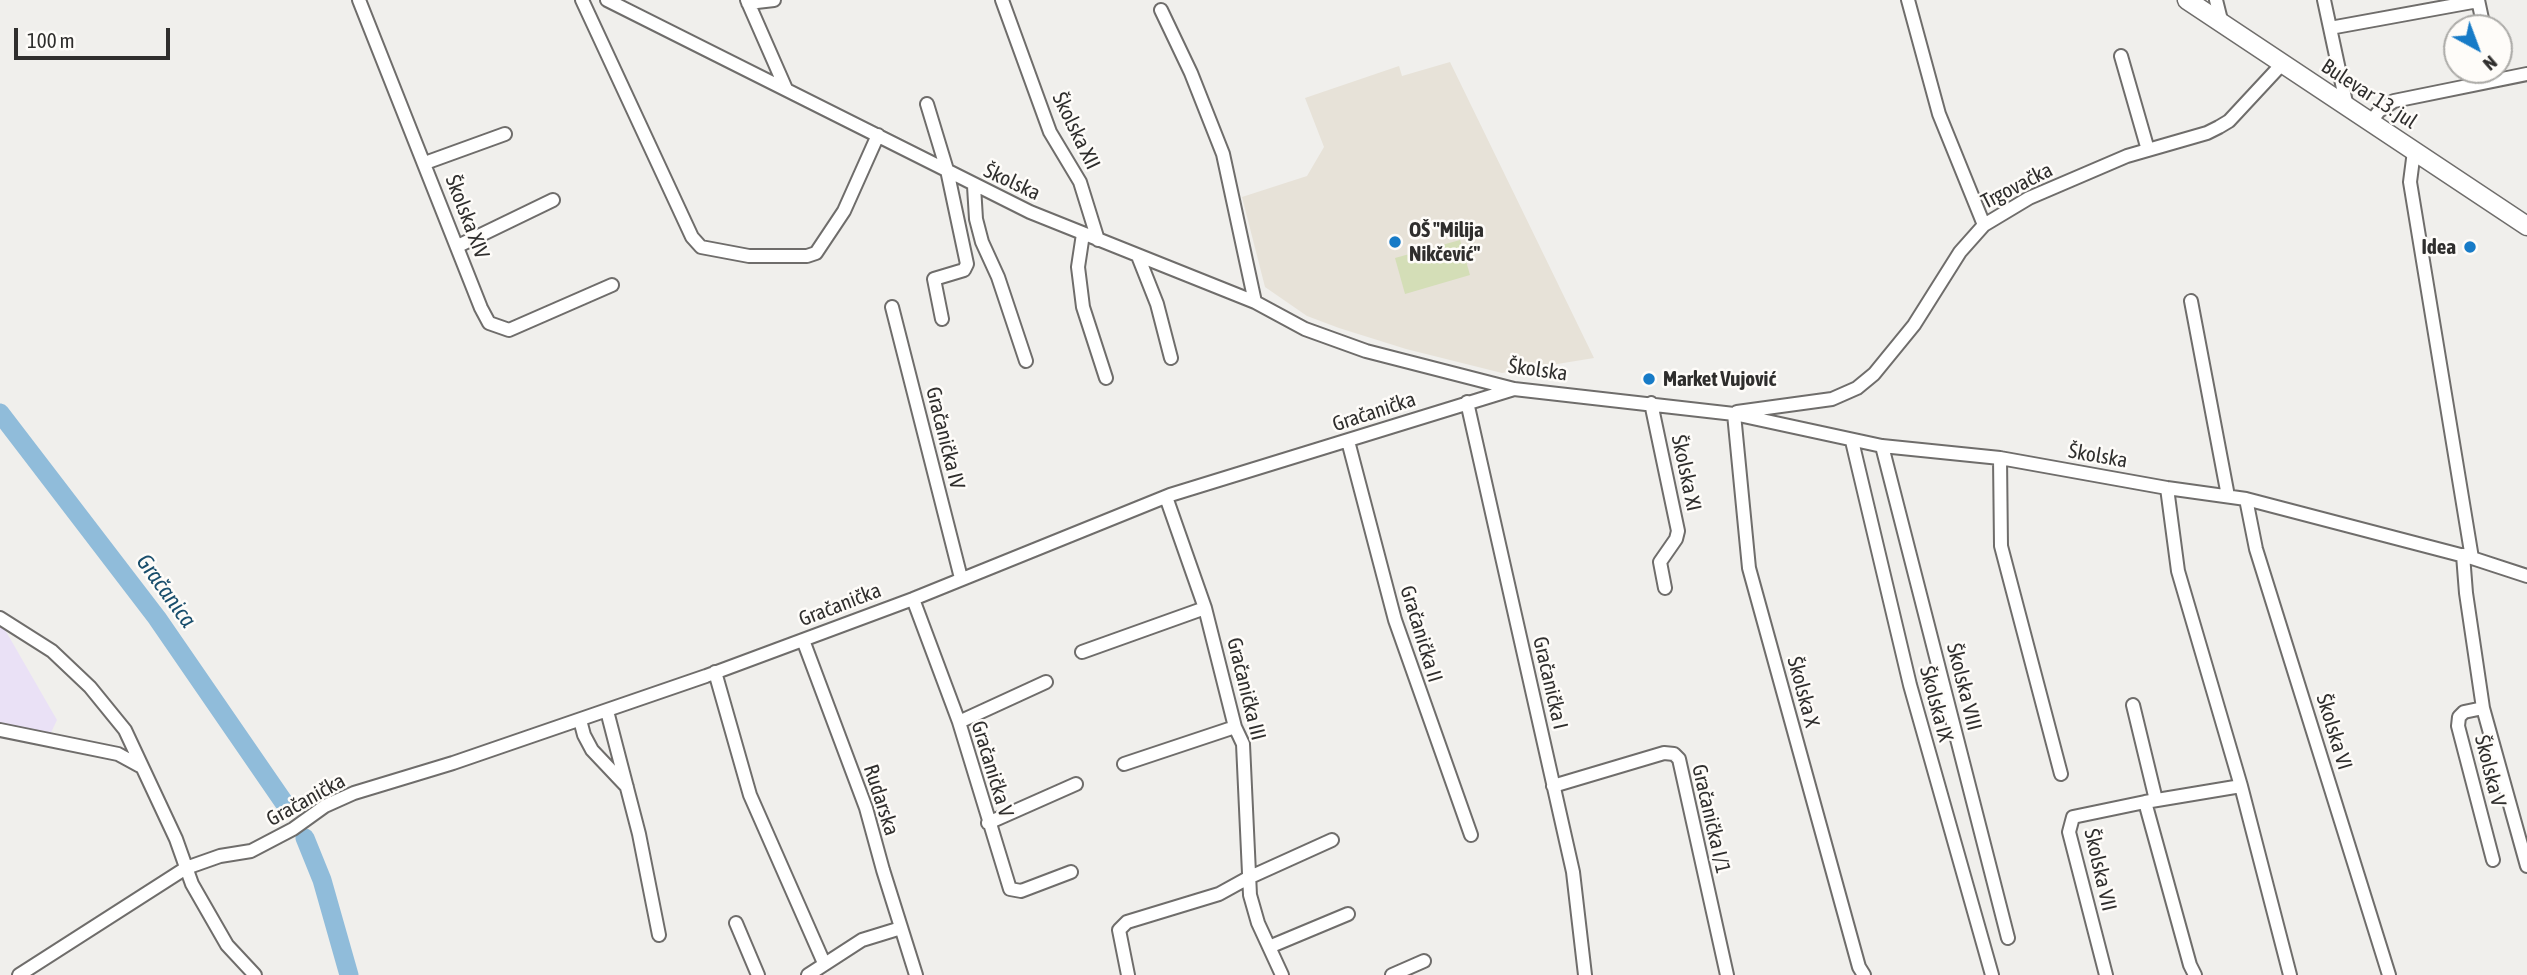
<!DOCTYPE html>
<meta charset="utf-8">
<style>
body{margin:0}
#map{position:relative;width:2527px;height:975px;overflow:hidden;background:#f0efec;font-family:"Asap Condensed",sans-serif}
canvas{display:block}
.north{position:absolute;left:2443px;top:14px;width:70px;height:70px;box-sizing:border-box;background:#fefcf9;border:2px solid #abaaa7;border-radius:50%;rotate:139deg;font-size:19px;font-weight:700;line-height:28px;text-align:center;color:#2f2e2d}
.north::after{content:'';display:block;margin:auto;width:24px;height:32px;background:#177bc7;clip-path:polygon(50% 0,100% 100%,50% 72%,0 100%)}
.scale{position:absolute;left:14px;top:28px;width:156px;height:32px;box-sizing:border-box;border:4px solid #2f2e2d;border-top:0;padding-left:9px;font-size:21px;line-height:24px;white-space:nowrap;color:#2f2e2d;-webkit-text-stroke:5px #fefcf9;paint-order:stroke}
</style>
<div id="map">
<canvas width="2527" height="975"></canvas>
<div class="north">N</div>
<div class="scale">100 m</div>
</div>
<script>
const ctx = document.querySelector('canvas').getContext('2d');
ctx.lineJoin = 'round';
function fillPath(path, color) {
  ctx.fillStyle = color;
  ctx.fill(path, 'evenodd');
}
function poly(rows) {
  const path = new Path2D();
  for (const r of rows) {
    path.moveTo(r[0], r[1]);
    for (let i = 2; i < r.length; i += 2) path.lineTo(r[i], r[i + 1]);
  }
  return path;
}
function strokePath(path, color, width, dash) {
  ctx.strokeStyle = color;
  ctx.lineWidth = width;
  ctx.lineCap = dash ? 'butt' : 'round';
  ctx.setLineDash(dash || []);
  ctx.stroke(path);
}
function label(font, color, halo, rows, align = 'center') {
  ctx.font = font + ' "Asap Condensed",sans-serif';
  ctx.lineWidth = 5;
  ctx.setLineDash([]);
  ctx.textBaseline = 'middle';
  ctx.strokeStyle = halo;
  ctx.fillStyle = color;
  for (const [text, x, y, turn = 0] of rows) {
    ctx.save();
    ctx.translate(x, y);
    ctx.rotate((+turn || 0) * Math.PI / 180);
    ctx.textAlign = isNaN(turn) ? turn : align;
    if (halo) ctx.strokeText(text, 0, 0);
    ctx.fillText(text, 0, 0);
    ctx.restore();
  }
}
fillPath(poly([
 [0,621,57,720,48,739,0,730]
]), '#eae1f6');
fillPath(poly([
 [1450,62,1487,138,1594,358,1502,373,1406,349,1339,328,1307,316,1265,287,1242,197,1307,176,1324,147,1305,98,1399,66,1402,76]
]), '#e7e2d8');
fillPath(poly([
 [1460,240,1470,275,1405,294,1395,258]
]), '#d4deb7');
strokePath(poly([
 [0,413,157,618,285,804],
 [305,838,322,880,349,975]
]), '#90bcda', 19);
const street = poly([
 [359,0,481,308,489,323,509,330,612,285],
 [582,0,692,237,701,247,749,256,807,256,816,253,844,211,878,135],
 [607,0,1030,212,1255,302,1305,329,1366,351,1514,389,1734,414,1882,446,2000,458,2167,488,2246,499,2472,558,2527,576],
 [747,0,786,89],
 [1002,0,1050,132,1080,182,1098,240],
 [1908,0,1939,114,1984,225],
 [2216,0,2222,24],
 [2324,0,2347,107],
 [2478,0,2484,28],
 [748,3,774,0],
 [1161,10,1191,73,1223,154,1255,302],
 [2330,28,2478,1],
 [2121,56,2148,150],
 [927,104,947,170,967,264,964,270,934,279,942,319],
 [2370,123,2379,111,2394,101,2527,74],
 [2414,151,2410,182,2472,558],
 [425,163,505,134],
 [974,186,976,219,982,242,998,277,1026,361],
 [1083,234,1078,267,1083,307,1106,378],
 [458,246,553,200],
 [1138,256,1157,304,1171,358],
 [2191,301,2228,496],
 [892,307,961,578],
 [1467,402,1573,872,1585,975],
 [1651,403,1678,531,1676,539,1660,562,1665,588],
 [1737,412,1832,399,1857,388,1874,374,1914,325,1960,252,1984,225,2029,198,2127,156,2207,133,2219,127,2229,121,2282,64],
 [1734,414,1749,568,1859,967,1864,975],
 [1348,441,1395,620,1471,835],
 [1852,441,1910,685,1992,975],
 [1882,446,2008,938],
 [2000,458,2001,546,2061,774],
 [2167,488,2178,571,2241,786,2290,975],
 [1166,497,1205,608,1235,727,1243,744,1250,895,1258,923,1282,975],
 [2246,499,2256,549,2389,975],
 [2463,555,2466,593,2483,708,2464,712,2459,717,2458,726,2493,860],
 [913,599,959,722,1010,889,1021,891,1071,872],
 [0,618,52,651,90,687,125,730,176,839,192,884,227,945,255,975],
 [803,640,866,808,883,870,916,975],
 [1082,652,1205,608],
 [715,672,750,795,824,963],
 [2133,705,2156,800],
 [2483,708,2527,866],
 [607,711,639,834,659,935],
 [580,720,584,735,592,750,627,787],
 [959,722,1046,682],
 [0,730,118,754,140,766],
 [1124,764,1235,727],
 [1553,786,1664,753,1674,754,1679,759,1727,975],
 [2145,802,2190,965,2195,975],
 [988,823,1076,784],
 [736,923,758,975],
 [1269,947,1348,914],
 [19,975,186,868,220,856,251,851,293,829,325,806,354,793,453,763,706,676,913,599,1170,495,1514,389],
 [808,975,862,940,901,928],
 [1128,975,1119,930,1127,922,1219,894,1248,878,1332,840],
 [1392,975,1424,961],
 [2106,975,2069,832,2073,817,2145,802,2241,786]
]);
const secondary = poly([
 [2187,0,2527,226]
]);
strokePath(street, '#6f6d6b', 16);
strokePath(secondary, '#6f6d6b', 21);
strokePath(street, '#fff', 12);
strokePath(secondary, '#fff', 18);
for (const [x, y, r, color] of [
 [1395,242,7,"#177bc7"],
 [2470,247,7,"#177bc7"],
 [1649,379,7,"#177bc7"]
]) {
  const dot = new Path2D();
  dot.arc(x, y, r, 0, 2 * Math.PI);
  ctx.fillStyle = color;
  ctx.fill(dot);
  strokePath(dot, '#fefcf9', 2.5);
}
label('21px', '#2f2e2d', '#fefcf9', [
 ["Bulevar 13. jul",2369,94,33],
 ["Školska XII",1076,131,64],
 ["Školska",1012,182,25],
 ["Trgovačka",2017,186,-27],
 ["Školska XIV",467,217,69],
 ["Školska",1538,370,8],
 ["Gračanička",1374,412,-18],
 ["Gračanička IV",945,438,76],
 ["Školska",2098,456,10],
 ["Školska XI",1686,473,78],
 ["Gračanička",840,605,-21],
 ["Gračanička II",1421,634,73],
 ["Gračanička I",1550,683,77],
 ["Školska VIII",1964,687,76],
 ["Gračanička III",1246,689,76],
 ["Školska X",1803,692,75],
 ["Školska IX",1936,704,75],
 ["Školska VI",2334,732,73],
 ["Gračanička V",992,769,73],
 ["Školska V",2490,771,76],
 ["Gračanička",306,800,-29],
 ["Rudarska",881,800,72],
 ["Gračanička I/1",1711,819,77],
 ["Školska VII",2100,870,77]
]);
label('bold 21px', '#2f2e2d', '#fefcf9', [
 ["OŠ \"Milija",1409,230],
 ["Nikčević\"",1409,254],
 ["Idea",2456,247,"right"],
 ["Market Vujović",1663,379]
], 'left');
label('italic 23px', '#194e6c', '#fefcf9', [
 ["Gračanica",166,591,54]
]);
</script>
